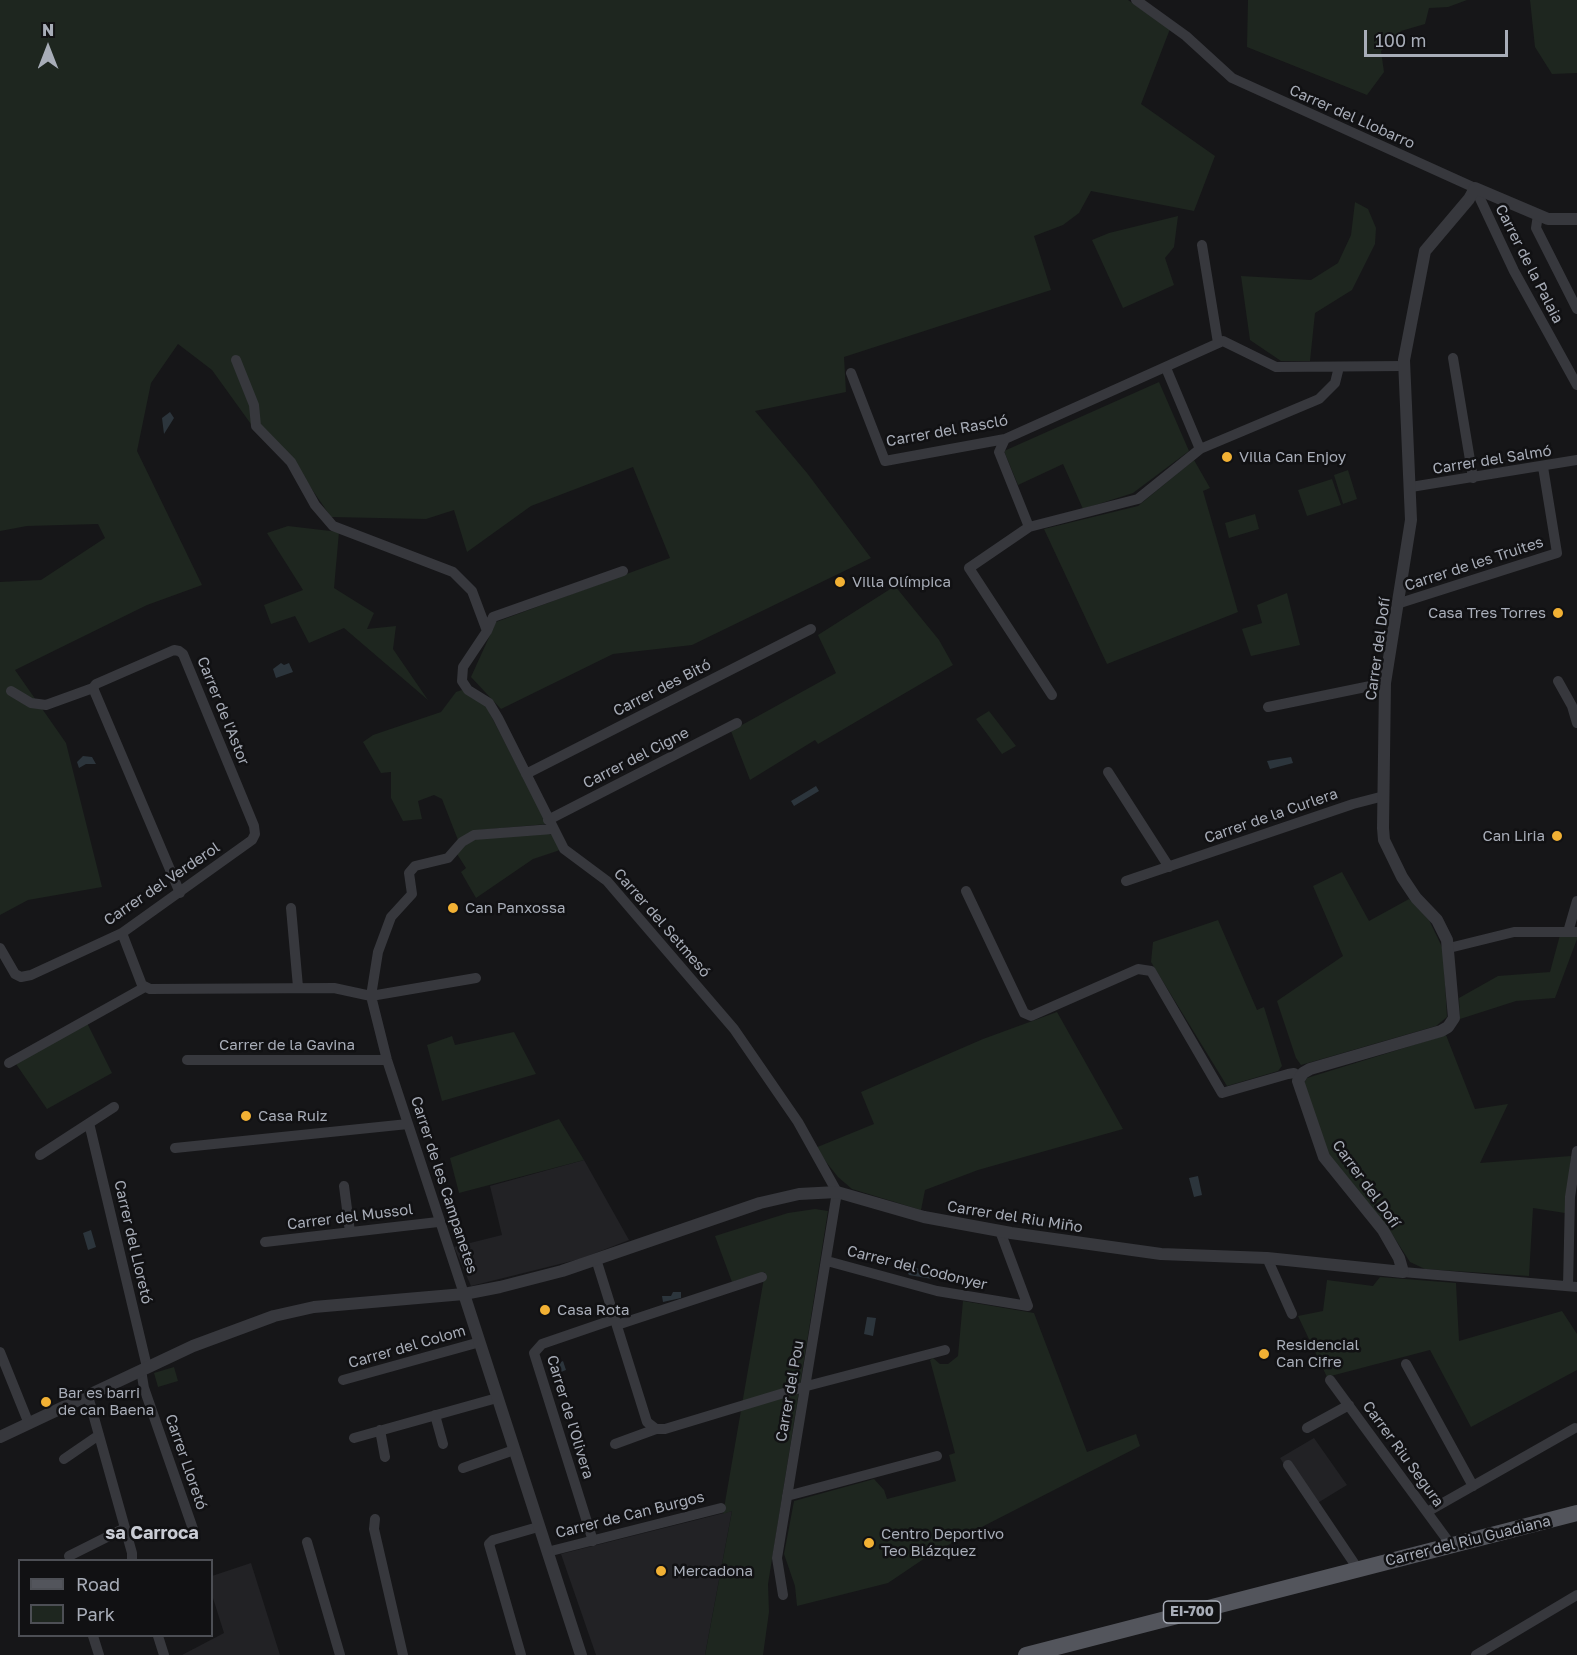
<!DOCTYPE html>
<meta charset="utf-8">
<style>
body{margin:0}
#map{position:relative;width:1577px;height:1655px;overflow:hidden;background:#161618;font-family:"Golos Text",sans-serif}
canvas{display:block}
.legend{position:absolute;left:18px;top:1559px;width:195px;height:78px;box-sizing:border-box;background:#111113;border:2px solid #4d4f55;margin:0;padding:8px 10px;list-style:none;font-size:18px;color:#a8adb8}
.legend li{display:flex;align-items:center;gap:12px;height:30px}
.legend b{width:30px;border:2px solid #4d4f55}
.north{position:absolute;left:18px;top:18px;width:60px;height:60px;-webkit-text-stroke:4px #111113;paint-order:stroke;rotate:0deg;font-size:16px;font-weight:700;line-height:24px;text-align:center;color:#a8adb8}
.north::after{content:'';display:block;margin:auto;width:21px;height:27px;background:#a8adb8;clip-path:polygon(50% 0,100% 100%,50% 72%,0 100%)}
.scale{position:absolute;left:1364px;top:30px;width:144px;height:27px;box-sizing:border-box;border:3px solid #a8adb8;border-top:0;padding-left:8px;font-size:18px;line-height:21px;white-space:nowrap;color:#a8adb8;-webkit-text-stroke:4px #111113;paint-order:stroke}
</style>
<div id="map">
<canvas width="1577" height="1655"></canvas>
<ul class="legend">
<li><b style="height:8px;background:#53555c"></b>Road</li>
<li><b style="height:16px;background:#1e261f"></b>Park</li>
</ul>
<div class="north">N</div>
<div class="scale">100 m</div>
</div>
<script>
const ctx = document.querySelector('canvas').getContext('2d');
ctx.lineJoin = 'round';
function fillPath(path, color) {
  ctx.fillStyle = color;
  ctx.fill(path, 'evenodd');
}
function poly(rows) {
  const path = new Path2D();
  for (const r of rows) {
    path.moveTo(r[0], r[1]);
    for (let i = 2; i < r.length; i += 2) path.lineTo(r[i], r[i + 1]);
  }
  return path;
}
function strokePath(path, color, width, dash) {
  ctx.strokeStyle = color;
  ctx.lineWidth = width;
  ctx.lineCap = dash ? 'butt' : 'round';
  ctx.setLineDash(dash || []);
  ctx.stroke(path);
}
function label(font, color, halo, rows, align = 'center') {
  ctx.font = font + ' "Golos Text",sans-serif';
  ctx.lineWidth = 5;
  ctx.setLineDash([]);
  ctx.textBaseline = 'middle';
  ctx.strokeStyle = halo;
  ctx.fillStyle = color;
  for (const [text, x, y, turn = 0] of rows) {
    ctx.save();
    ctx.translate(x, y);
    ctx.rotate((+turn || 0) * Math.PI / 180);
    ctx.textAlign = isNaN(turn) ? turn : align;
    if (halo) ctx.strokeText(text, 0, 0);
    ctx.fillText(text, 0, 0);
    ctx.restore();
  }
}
fillPath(poly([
 [584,1160,629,1240,580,1259,471,1286,454,1247,502,1235,490,1186],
 [1314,1438,1347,1485,1311,1507,1280,1458],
 [732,1511,705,1655,596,1655,561,1554],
 [251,1563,280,1655,182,1655,224,1633,212,1595,212,1576]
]), '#222225');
fillPath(poly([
 [0,0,1128,0,1170,29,1141,104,1215,156,1194,211,1091,191,1079,213,1063,225,1034,236,1051,290,844,357,846,392,755,411,807,473,871,558,692,645,613,654,501,709,471,677,496,622,670,558,633,467,531,506,467,552,454,510,426,519,331,517,289,456,261,438,212,370,178,344,151,383,137,451,202,585,147,605,15,670,66,743,102,887,28,900,0,915,0,582,41,580,105,538,98,524,27,526,0,531],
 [1248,0,1467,0,1448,7,1429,8,1425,24,1401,31,1381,51,1384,72,1367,95,1247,47],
 [1530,0,1577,0,1577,73,1552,74,1535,47],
 [1355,202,1368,209,1376,228,1375,244,1352,290,1315,313,1310,361,1281,361,1250,340,1241,276,1311,280,1338,263,1351,235],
 [1178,216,1174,247,1165,258,1174,285,1123,308,1092,240,1109,233],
 [1159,382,1189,451,1133,493,1083,509,1063,464,1018,485,1004,451],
 [1194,460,1210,488,1203,491,1238,612,1107,664,1044,529,1138,506],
 [1348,470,1357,499,1343,504,1334,475],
 [1332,479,1341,505,1307,516,1298,490],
 [1255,514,1259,529,1229,538,1225,523],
 [288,526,339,532,334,588,374,613,367,629,396,626,393,649,428,700,344,628,309,643,295,616,271,624,264,605,303,590,267,533],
 [895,586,939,640,953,665,818,744,815,740,750,780,731,731,836,673,818,635],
 [1287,593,1300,645,1251,656,1242,629,1262,623,1257,605],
 [462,690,486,706,547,824,480,830,458,840,442,799,434,795,418,801,422,819,403,821,391,798,391,772,381,773,363,742,373,735,441,712,456,692],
 [989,711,1016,746,1002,754,976,719],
 [537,832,553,835,560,850,533,859,476,898,461,872,466,868,457,854,463,846,481,837],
 [1342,872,1369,921,1409,899,1429,920,1443,949,1447,1017,1436,1026,1301,1065,1296,1058,1277,1001,1343,956,1313,886],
 [1218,920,1257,1010,1264,1007,1282,1066,1278,1071,1227,1086,1151,962,1153,942],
 [1560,935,1577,935,1577,939,1555,998,1516,1001,1460,1019,1459,998,1498,976,1550,972],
 [1057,1012,1123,1129,978,1170,925,1190,921,1210,852,1189,838,1177,815,1148,874,1124,861,1092,983,1039],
 [87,1023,112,1073,47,1109,16,1064],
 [514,1032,536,1074,442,1101,427,1045,452,1036,455,1045],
 [1446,1035,1475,1109,1508,1104,1480,1163,1571,1156,1565,1213,1533,1208,1529,1276,1425,1269,1410,1262,1390,1231,1327,1154,1304,1083,1307,1078],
 [559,1119,584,1160,459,1193,450,1158],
 [815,1209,828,1211,768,1584,769,1612,763,1655,705,1655,732,1511,723,1514,765,1272,732,1282,715,1236,788,1213],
 [1380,1277,1456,1283,1459,1341,1562,1311,1577,1334,1577,1370,1471,1427,1430,1350,1327,1377,1298,1316,1323,1311,1327,1280,1373,1286],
 [963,1301,1034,1313,1087,1452,1136,1434,1140,1446,970,1533,928,1556,888,1583,797,1606,795,1586,784,1554,794,1501,874,1479,884,1490,887,1499,956,1481,949,1455,955,1453,930,1360,933,1358,940,1364,948,1364,958,1356],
 [174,1367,178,1381,158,1387,154,1373]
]), '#1e261f');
fillPath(poly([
 [170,412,174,418,164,434,162,418],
 [281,663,284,665,289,663,293,672,276,678,273,669],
 [83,756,92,757,96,764,86,764,79,768,77,762],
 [1291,757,1293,763,1270,769,1267,761],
 [816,786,819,791,794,806,791,801],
 [1198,1176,1202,1195,1194,1197,1189,1178],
 [91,1230,96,1247,88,1250,83,1233],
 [913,1267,923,1270,932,1279,909,1275,907,1271],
 [673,1292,681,1292,681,1298,663,1302,662,1296,671,1296],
 [867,1317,876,1318,873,1336,864,1334],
 [563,1361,566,1370,551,1376,548,1368]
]), '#2c353c');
strokePath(poly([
 [1136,0,1186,36,1232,78,1475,188,1514,271,1577,385],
 [1538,215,1536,228,1577,309],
 [1202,245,1218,343],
 [1453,358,1473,478],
 [236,360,254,405,256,426,291,462,315,505,333,526,453,572,472,591,487,631],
 [1166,368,1200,449],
 [851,373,885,461,1005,439,1223,341,1276,367,1403,366],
 [1005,439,999,452,1029,527],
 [1411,487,1577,460],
 [623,571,493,617,487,631,463,667,462,681,468,690,489,703,498,718,564,849,607,881,734,1029,798,1122,837,1192,777,1558,783,1595],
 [1400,603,1557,553,1543,467],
 [1558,681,1572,706,1577,723],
 [93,688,180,893],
 [1052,695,969,568,1029,527,1138,499,1200,449,1319,399,1335,383,1339,367],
 [1268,707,1385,683],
 [1108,772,1169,867],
 [526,774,811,629],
 [548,820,737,723],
 [1126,881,1353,804,1384,796],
 [966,891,1024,1013,1031,1016,1138,969,1151,971,1222,1093,1288,1074,1294,1073,1300,1077],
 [291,908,298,987],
 [1568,932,1577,901],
 [122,933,142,985,150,989,334,988,371,996,476,978],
 [0,948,15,974,21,977,31,975,122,933,252,840,255,834,254,826,183,654,179,651,174,650,96,684,93,688,46,705,31,703,11,691],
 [1449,948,1514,932,1577,932],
 [187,1060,387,1060],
 [9,1063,145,987],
 [89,1123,147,1367],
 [175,1148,408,1124],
 [40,1155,114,1107],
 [344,1186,350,1232],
 [265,1242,438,1222],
 [1267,1258,1292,1314],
 [596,1259,647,1422,656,1429],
 [827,1261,937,1291,1028,1306,1000,1231],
 [1403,1272,1577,1287],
 [1568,1286,1570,1197,1577,1151],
 [464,1294,387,1060,371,996,378,952,391,917,412,894,409,873,415,866,448,858,462,842,474,835,553,829],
 [617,1325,762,1277],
 [0,1352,29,1424],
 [1406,1364,1473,1486],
 [141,1370,144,1388,193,1529],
 [343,1380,480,1342],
 [1330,1380,1451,1545],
 [88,1396,132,1553,132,1560],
 [435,1415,443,1444],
 [1307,1428,1349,1405],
 [380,1430,385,1457],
 [354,1438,497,1398],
 [615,1444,656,1429,665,1429,807,1386,945,1350],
 [64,1459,99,1435],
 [1288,1465,1358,1569],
 [463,1468,514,1450],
 [787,1496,937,1456],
 [1427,1512,1575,1428],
 [375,1519,374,1529,403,1655],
 [593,1541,534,1353,542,1344,615,1319],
 [307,1542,340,1655],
 [547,1552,721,1508],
 [69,1556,125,1528],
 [93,1636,99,1655],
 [158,1636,164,1655],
 [521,1655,489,1544,493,1540,538,1527],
 [1476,1655,1577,1595]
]), '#37383d', 10);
strokePath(poly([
 [464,1294,581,1655],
 [0,1437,193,1346,274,1316,314,1307,464,1294,500,1287,562,1271,760,1203,799,1194,837,1192,924,1217,1011,1233,1161,1254,1267,1258,1403,1272,1399,1258,1383,1230,1324,1157,1298,1081,1303,1073,1310,1069,1441,1031,1448,1027,1454,1018,1447,940,1437,920,1416,898,1402,877,1384,840,1383,828,1385,683,1411,520,1404,360,1425,251,1469,199,1475,188,1548,219,1577,219]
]), '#37383d', 12);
strokePath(poly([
 [1026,1655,1577,1513]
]), '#53555c', 16);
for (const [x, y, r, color] of [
 [1227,457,6,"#f2b134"],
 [840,582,6,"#f2b134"],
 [1558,613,6,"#f2b134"],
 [1557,836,6,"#f2b134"],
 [453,908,6,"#f2b134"],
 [246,1116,6,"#f2b134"],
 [545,1310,6,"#f2b134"],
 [1264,1354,6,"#f2b134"],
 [46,1402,6,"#f2b134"],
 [869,1543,6,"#f2b134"],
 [661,1571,6,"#f2b134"]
]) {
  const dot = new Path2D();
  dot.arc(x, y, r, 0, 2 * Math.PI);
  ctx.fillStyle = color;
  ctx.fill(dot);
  strokePath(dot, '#111113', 2);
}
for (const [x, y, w] of [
 [1192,1612,57]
]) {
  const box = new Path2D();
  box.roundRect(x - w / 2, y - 11, w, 22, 4.5);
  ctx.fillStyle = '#111113';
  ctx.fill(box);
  strokePath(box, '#a8adb8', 1.5);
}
label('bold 14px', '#a8adb8', null, [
 ["EI-700",1192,1612]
]);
label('15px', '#a8adb8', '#111113', [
 ["Carrer del Llobarro",1352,117,24],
 ["Carrer de la Palaia",1529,264,63],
 ["Carrer del Rascló",947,431,-10],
 ["Carrer del Salmó",1492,460,-9],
 ["Carrer de les Truites",1474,564,-18],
 ["Carrer del Dofí",1378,649,-82],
 ["Carrer des Bitó",662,688,-27],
 ["Carrer de l'Astor",223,711,68],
 ["Carrer del Cigne",636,758,-27],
 ["Carrer de la Curlera",1271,816,-19],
 ["Carrer del Verderol",162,884,-34],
 ["Carrer del Setmesó",662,923,49],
 ["Carrer de la Gavina",287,1045],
 ["Carrer del Dofí",1366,1184,54],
 ["Carrer de les Campanetes",444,1185,72],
 ["Carrer del Mussol",350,1217,-7],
 ["Carrer del Riu Miño",1015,1217,9],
 ["Carrer del Lloretó",133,1242,77],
 ["Carrer del Codonyer",917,1268,14],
 ["Carrer del Colom",407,1347,-16],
 ["Carrer del Pou",790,1391,-80],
 ["Carrer de l'Olivera",570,1417,73],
 ["Carrer Riu Segura",1403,1454,54],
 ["Carrer Lloretó",186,1462,71],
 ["Carrer de Can Burgos",630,1515,-14],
 ["Carrer del Riu Guadiana",1468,1541,-14]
]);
label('15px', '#a8adb8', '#111113', [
 ["Villa Can Enjoy",1239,457],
 ["Villa Olímpica",852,582],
 ["Casa Tres Torres",1546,613,"right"],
 ["Can Liria",1545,836,"right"],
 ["Can Panxossa",465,908],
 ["Casa Ruiz",258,1116],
 ["Casa Rota",557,1310],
 ["Residencial",1276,1345],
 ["Can Cifre",1276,1362],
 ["Bar es barri",58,1393],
 ["de can Baena",58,1410],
 ["Centro Deportivo",881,1534],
 ["Teo Blázquez",881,1551],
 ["Mercadona",673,1571]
], 'left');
label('bold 18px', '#c9ccd4', '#111113', [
 ["sa Carroca",152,1533]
]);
</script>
